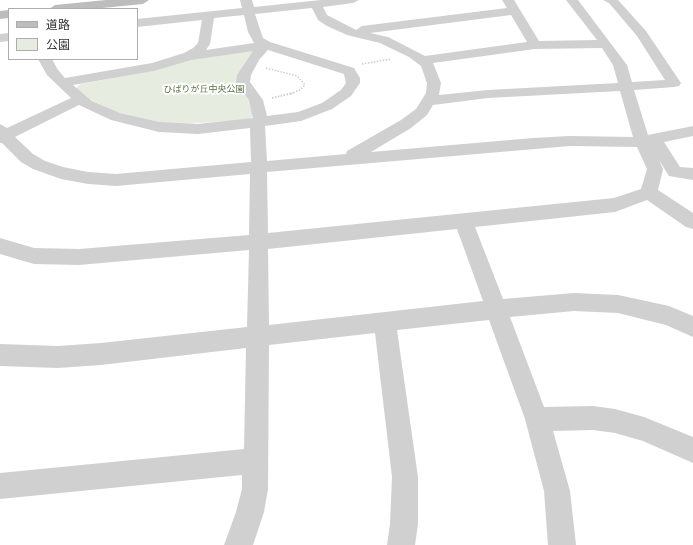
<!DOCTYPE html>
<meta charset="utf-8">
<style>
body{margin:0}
#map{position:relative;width:693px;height:545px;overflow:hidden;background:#fff;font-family:"Titillium Web","Noto Sans JP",sans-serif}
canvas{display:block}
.legend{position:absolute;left:8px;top:8px;width:130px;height:52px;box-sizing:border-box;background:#fff;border:1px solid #adadad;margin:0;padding:5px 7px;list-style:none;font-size:12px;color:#333}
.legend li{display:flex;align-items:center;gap:8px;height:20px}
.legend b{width:20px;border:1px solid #adadad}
</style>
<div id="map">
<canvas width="693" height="545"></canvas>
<ul class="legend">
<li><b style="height:5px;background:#bdbdbd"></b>道路</li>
<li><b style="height:11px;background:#e6ecdf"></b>公園</li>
</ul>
</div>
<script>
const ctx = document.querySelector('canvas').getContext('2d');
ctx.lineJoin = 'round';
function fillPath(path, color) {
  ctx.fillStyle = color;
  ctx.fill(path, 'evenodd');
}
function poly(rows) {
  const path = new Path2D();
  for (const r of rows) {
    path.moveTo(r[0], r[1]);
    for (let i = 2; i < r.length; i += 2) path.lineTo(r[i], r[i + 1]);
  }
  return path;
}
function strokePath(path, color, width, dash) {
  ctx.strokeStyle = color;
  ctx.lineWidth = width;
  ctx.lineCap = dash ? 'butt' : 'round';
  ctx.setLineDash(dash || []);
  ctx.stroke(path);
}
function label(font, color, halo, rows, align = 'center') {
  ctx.font = font + ' "Titillium Web","Noto Sans JP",sans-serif';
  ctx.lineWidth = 4;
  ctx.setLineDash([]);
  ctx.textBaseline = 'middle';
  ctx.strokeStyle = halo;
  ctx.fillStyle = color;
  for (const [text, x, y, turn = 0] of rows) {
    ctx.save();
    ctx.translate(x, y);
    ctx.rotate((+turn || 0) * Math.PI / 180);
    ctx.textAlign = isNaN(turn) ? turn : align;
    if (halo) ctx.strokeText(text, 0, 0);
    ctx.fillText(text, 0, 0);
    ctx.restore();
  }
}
fillPath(poly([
 [249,49,255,51,239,75,253,103,254,116,247,120,182,124,155,122,117,112,91,100,76,88,81,84,152,71,177,64,195,57]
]), '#e6ecdf');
strokePath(poly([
 [362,64,391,59],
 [266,68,297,76,305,85,300,90,290,94]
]), '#cdcdcd', 1.5, [1.5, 1.5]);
strokePath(poly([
 [272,98,293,93]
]), '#cdcdcd', 2, [1.5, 1.5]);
fillPath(poly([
 [240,0,252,0,254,7,321,0,359,0,353,3,323,7,327,15,356,30,362,26,507,8,502,0,514,0,539,41,597,40,566,0,578,0,627,65,632,82,665,80,637,36,609,3,603,0,618,0,646,31,681,83,679,86,674,87,634,90,648,135,693,126,693,136,664,142,680,167,693,168,693,180,669,176,659,160,663,169,658,190,693,213,693,229,686,227,647,200,615,212,475,227,503,299,574,293,618,295,669,306,693,316,693,337,666,325,618,313,574,311,510,317,544,407,593,406,615,409,644,417,693,437,693,463,643,441,615,433,593,430,553,431,570,491,576,545,548,545,544,491,525,419,489,320,397,330,418,477,418,524,415,545,387,545,390,524,392,477,375,333,269,345,268,489,264,512,253,545,224,545,236,512,242,489,242,475,0,499,0,473,244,449,246,348,101,365,58,368,0,366,0,344,58,346,101,343,247,327,249,250,79,265,34,264,0,254,0,238,34,248,79,249,249,235,250,174,116,186,88,184,61,179,33,169,21,162,2,143,0,143,0,124,7,128,71,98,47,75,38,59,52,59,58,70,65,78,152,63,184,53,193,48,198,43,202,20,137,27,137,19,242,8,240,0],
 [312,8,318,20,327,26,347,35,380,43,409,57,421,66,427,83,426,93,416,109,401,120,347,151,346,154,267,161,265,126,301,121,332,109,351,96,360,83,360,78,354,68,270,42,263,38,255,14,312,8],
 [244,15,248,32,254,43,206,50,210,44,214,18,244,15],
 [511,15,527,42,425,56,388,37,370,33,511,15],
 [602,48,613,65,618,83,488,90,439,95,441,83,433,63,535,49,602,48],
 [268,50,344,74,346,83,341,90,322,103,298,112,267,116,263,100,250,82,251,75,259,60,268,50],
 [253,51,237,75,236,82,249,100,253,118,198,124,159,122,120,113,92,101,73,85,154,71,191,60,253,51],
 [620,91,633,137,570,136,533,138,371,152,411,128,427,115,433,105,488,98,620,91],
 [79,105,111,120,159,132,198,134,250,128,251,162,116,174,88,172,63,167,45,161,33,154,15,137,79,105],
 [570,146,637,147,647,169,641,189,614,198,268,233,267,172,570,146],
 [457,229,483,301,269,325,268,249,457,229],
 [9,33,9,41,0,42,0,34,9,33]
]), '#d0d0d0');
fillPath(poly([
 [106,0,149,0,143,4,92,9,49,9,55,5,106,0],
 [9,10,9,18,0,19,0,11,9,10]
]), '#bdbdbd');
label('9px', '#56703f', '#fff', [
 ["ひばりが丘中央公園",204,90]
]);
</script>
